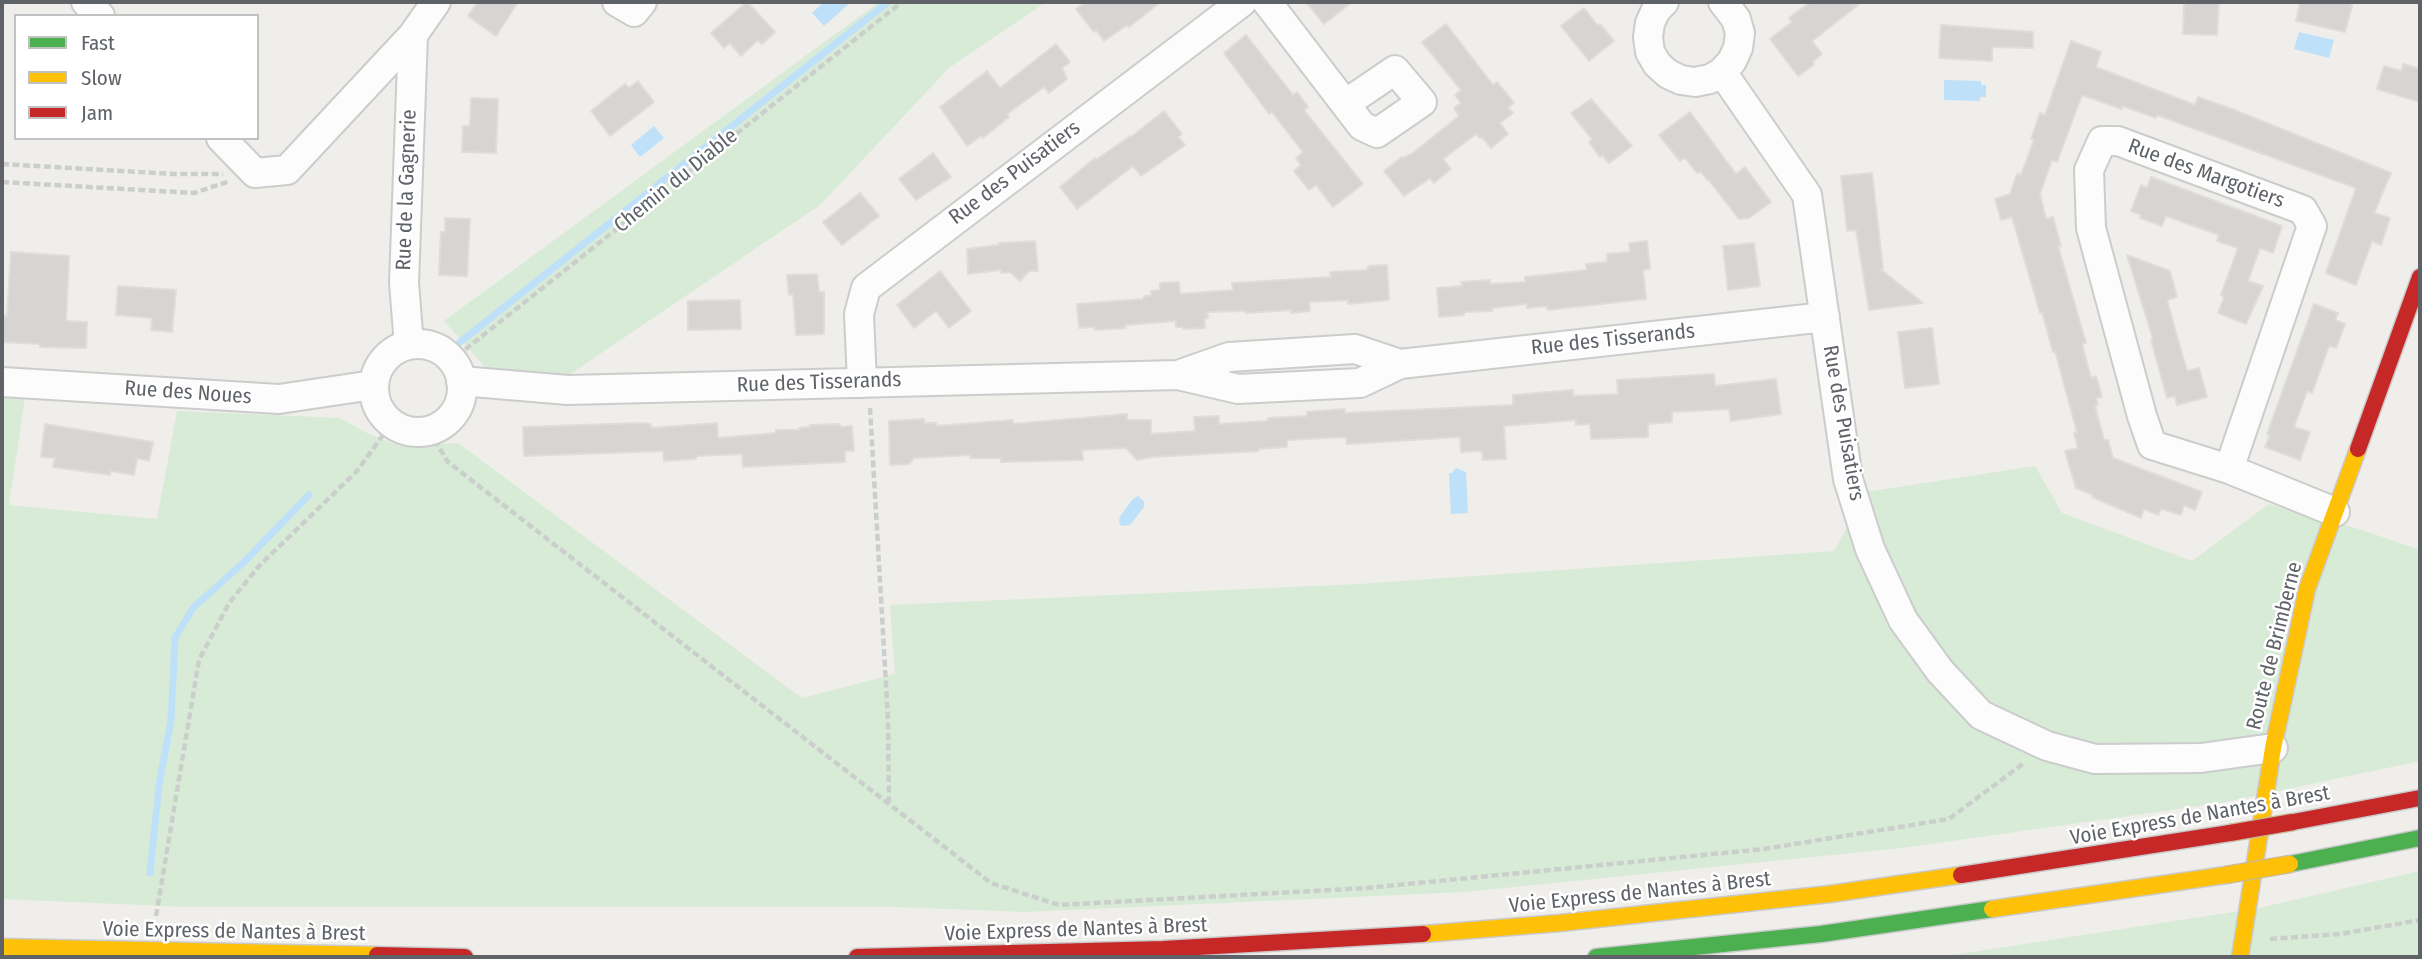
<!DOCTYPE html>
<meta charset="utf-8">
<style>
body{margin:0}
#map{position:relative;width:2422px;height:959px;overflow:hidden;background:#efeeea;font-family:"Fira Sans Condensed",sans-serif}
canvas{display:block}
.frame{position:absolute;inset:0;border:4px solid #5f6368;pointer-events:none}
.legend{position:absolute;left:14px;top:14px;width:245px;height:126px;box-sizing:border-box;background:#fff;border:2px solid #bfc1c3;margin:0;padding:9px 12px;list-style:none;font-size:21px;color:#5f6368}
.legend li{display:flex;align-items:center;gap:14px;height:35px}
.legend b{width:35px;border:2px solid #bfc1c3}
</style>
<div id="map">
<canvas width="2422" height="959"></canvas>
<div class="frame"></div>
<ul class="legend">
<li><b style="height:9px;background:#4caf50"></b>Fast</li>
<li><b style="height:9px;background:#ffc107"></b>Slow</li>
<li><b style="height:9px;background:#c62828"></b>Jam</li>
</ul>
</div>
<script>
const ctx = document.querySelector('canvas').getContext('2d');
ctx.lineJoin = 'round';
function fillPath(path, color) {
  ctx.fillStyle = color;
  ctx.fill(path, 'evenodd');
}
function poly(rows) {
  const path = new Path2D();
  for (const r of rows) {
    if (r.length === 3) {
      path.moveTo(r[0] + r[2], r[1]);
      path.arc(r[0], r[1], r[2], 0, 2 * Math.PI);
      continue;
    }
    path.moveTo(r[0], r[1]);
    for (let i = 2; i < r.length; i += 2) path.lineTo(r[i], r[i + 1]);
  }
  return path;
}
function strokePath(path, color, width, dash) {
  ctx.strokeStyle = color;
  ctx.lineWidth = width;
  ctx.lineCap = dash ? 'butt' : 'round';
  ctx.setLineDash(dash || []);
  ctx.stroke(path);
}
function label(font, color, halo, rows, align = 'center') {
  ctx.font = font + ' "Fira Sans Condensed",sans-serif';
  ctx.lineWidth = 5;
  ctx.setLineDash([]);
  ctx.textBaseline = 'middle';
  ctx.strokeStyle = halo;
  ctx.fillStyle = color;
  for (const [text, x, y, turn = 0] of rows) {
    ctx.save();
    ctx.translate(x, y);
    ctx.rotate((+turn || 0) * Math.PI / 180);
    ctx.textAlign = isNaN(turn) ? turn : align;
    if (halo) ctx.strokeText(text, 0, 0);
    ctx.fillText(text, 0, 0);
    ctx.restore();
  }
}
fillPath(poly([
 [879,2,1046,2,949,68,820,205,563,379,485,367,444,321],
 [2,396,25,398,9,505,157,519,177,411,340,418,367,433,399,446,458,443,802,698,895,674,890,605,1359,584,1834,551,1866,492,2035,466,2062,513,2192,561,2269,504,2362,530,2420,550,2420,761,2221,803,1902,848,1465,892,1025,912,897,907,187,907,2,899],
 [2420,871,2420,957,1940,957,2259,908]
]), '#d8ebd6');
fillPath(poly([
 [824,2,851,2,824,26,812,13],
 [2299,32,2334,40,2329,58,2294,49],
 [1944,80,1981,81,1981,85,1986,85,1986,97,1980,97,1980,101,1944,100],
 [654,126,664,138,640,157,631,145],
 [1456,468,1466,472,1468,513,1451,514,1449,473,1452,473],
 [1138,496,1144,501,1144,507,1130,525,1121,526,1119,521,1120,516,1133,499]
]), '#bfe0f9');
strokePath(poly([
 [459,343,888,2],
 [150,873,159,785,171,720,175,638,193,608,244,562,309,495]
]), '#bfe0f9', 7);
const building = poly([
 [478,2,518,2,496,36,468,16,478,2],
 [747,2,775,32,762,44,758,40,741,56,730,43,724,48,711,33,747,2],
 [1086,2,1161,2,1129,27,1127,25,1104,41,1096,30,1094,32,1076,9,1086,2],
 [1306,2,1352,2,1324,24,1306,2],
 [1810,2,1862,2,1812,41,1822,54,1813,61,1814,65,1798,76,1770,39,1792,22,1789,18,1810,2],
 [2184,2,2219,2,2217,35,2183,34,2184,2],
 [2300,2,2353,2,2345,32,2296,21,2300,2],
 [1584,8,1598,26,1600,24,1614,41,1589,61,1561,26,1584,8],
 [1446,24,1493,85,1497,82,1514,103,1508,108,1513,113,1500,123,1508,134,1491,148,1482,137,1480,138,1476,134,1443,159,1451,169,1434,183,1430,178,1404,196,1384,171,1402,157,1403,158,1413,153,1459,116,1454,108,1461,103,1455,95,1461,90,1422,42,1446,24],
 [1941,25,2033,32,2033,48,1992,47,1992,61,1939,58,1941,25],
 [1246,35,1293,95,1297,92,1308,107,1304,110,1363,184,1333,207,1316,185,1309,190,1294,171,1301,165,1296,158,1303,152,1272,112,1269,114,1224,53,1246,35],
 [2071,41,2101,52,2096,67,2195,105,2198,97,2232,109,2391,173,2374,213,2390,218,2381,245,2372,241,2356,285,2326,273,2356,188,2157,115,2156,118,2123,106,2122,109,2082,95,2057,162,2052,160,2040,194,2046,219,2053,217,2061,246,2058,246,2086,343,2082,344,2091,378,2096,376,2102,397,2096,398,2098,405,2095,406,2104,440,2108,440,2113,458,2202,492,2195,510,2184,505,2181,515,2161,509,2158,515,2144,509,2141,518,2092,497,2093,495,2076,488,2065,451,2078,448,2074,433,2077,432,2055,351,2053,352,2042,312,2040,313,2012,217,2001,220,1995,199,2010,194,2017,174,2021,175,2034,140,2031,139,2040,113,2045,115,2071,41],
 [1056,44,1070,62,1062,68,1067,79,1049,93,1044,87,1007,114,1009,117,983,138,981,136,967,146,940,107,987,71,1000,88,1056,44],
 [2403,64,2420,69,2420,102,2377,89,2384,66,2402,71,2403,64],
 [638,81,654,102,610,136,591,111,625,84,629,88,638,81],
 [471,98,498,99,496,153,462,152,463,126,470,126,471,98],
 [1591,99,1632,146,1609,163,1602,155,1600,157,1589,142,1592,139,1571,113,1591,99],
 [1164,111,1182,134,1178,137,1185,145,1141,176,1133,166,1077,209,1060,187,1095,158,1096,160,1130,136,1131,137,1164,111],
 [1690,112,1736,174,1745,167,1771,202,1749,218,1739,219,1708,179,1707,180,1701,172,1697,173,1685,158,1680,161,1659,135,1690,112],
 [933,153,951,177,916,200,899,179,933,153],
 [1872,173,1883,269,1880,269,1923,303,1869,310,1856,230,1847,231,1841,176,1872,173],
 [2151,177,2282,226,2273,253,2260,248,2248,281,2263,286,2246,324,2218,313,2224,297,2221,295,2238,248,2217,241,2219,235,2166,216,2162,226,2140,218,2141,215,2131,211,2141,185,2147,188,2151,177],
 [860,193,879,216,842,245,823,222,860,193],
 [445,218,470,219,467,276,439,275,441,232,445,232,445,218],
 [1035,241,1038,271,1029,271,1020,281,1010,272,1001,273,1001,270,968,274,967,249,999,245,999,243,1035,241],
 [1647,241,1650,269,1643,270,1646,299,1548,310,1547,306,1527,308,1527,304,1492,308,1492,311,1464,312,1464,315,1439,317,1437,288,1462,286,1461,282,1490,280,1490,284,1525,282,1525,277,1587,270,1586,264,1607,262,1607,254,1630,252,1629,243,1647,241],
 [1754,243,1760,286,1728,290,1723,246,1754,243],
 [11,252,69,256,66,321,87,322,86,348,40,347,40,344,2,342,2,315,7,316,11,252],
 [2127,255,2170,271,2177,297,2167,300,2176,333,2187,371,2199,368,2207,397,2177,405,2175,396,2167,398,2151,340,2153,339,2127,255],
 [1387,265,1389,300,1348,304,1348,300,1309,302,1310,311,1291,313,1291,310,1246,313,1245,311,1207,312,1208,318,1204,319,1205,328,1183,329,1183,327,1176,327,1176,321,1125,325,1126,328,1095,330,1094,327,1079,328,1077,304,1144,299,1144,296,1151,296,1151,291,1160,290,1160,283,1179,282,1180,294,1233,290,1232,283,1331,277,1330,272,1368,270,1368,266,1387,265],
 [940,271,971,311,949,328,936,311,914,328,897,305,940,271],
 [817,274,819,292,824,292,824,334,796,335,793,294,789,295,787,275,817,274],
 [118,286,176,290,172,332,151,330,152,318,116,315,118,286],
 [740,300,741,329,688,330,688,301,740,300],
 [2314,304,2338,313,2335,320,2345,324,2336,348,2329,346,2312,393,2307,391,2294,427,2310,432,2300,460,2265,447,2270,435,2267,434,2314,304],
 [1932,328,1939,384,1905,388,1898,332,1932,328],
 [1714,374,1715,386,1776,379,1781,414,1731,421,1729,409,1672,412,1672,422,1648,424,1648,437,1591,439,1590,424,1576,425,1576,420,1504,426,1506,459,1483,460,1482,451,1461,452,1460,437,1347,444,1346,437,1287,440,1287,447,1258,449,1258,451,1152,457,1137,460,1126,448,1082,450,1083,460,1001,462,1001,458,970,458,970,455,914,458,909,464,890,465,889,421,924,419,924,423,936,423,936,426,1013,420,1013,424,1127,414,1127,420,1151,420,1151,434,1195,431,1194,417,1219,416,1219,424,1268,421,1268,418,1307,416,1307,412,1318,411,1345,409,1345,413,1513,405,1513,395,1573,390,1573,396,1618,394,1617,380,1714,374],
 [640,423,651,424,651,428,717,423,718,438,776,433,776,430,799,430,799,428,810,427,810,425,840,424,840,427,852,426,854,451,845,451,845,462,743,467,742,454,696,456,696,459,664,461,663,451,524,456,523,427,640,423],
 [45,424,153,442,149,461,137,458,134,475,111,471,110,475,53,467,55,458,41,457,45,424]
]);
fillPath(building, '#d6d5d3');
strokePath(building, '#deddd9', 2);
const street = poly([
 [86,2,100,16],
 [617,2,634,12,642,2],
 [1267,2,1362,126,1377,133,1422,102,1395,70,1345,104],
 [1664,2,1656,10,1650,23,1648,37,1650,52,1657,64,1668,74,1681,80,1695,82,1710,79,1722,72,1732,61,1738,48,1740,33,1736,19,1723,2],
 [1722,72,1807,195,1848,479,1870,549,1903,620,1940,671,1981,715,2047,746,2095,759,2201,758,2273,748],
 [221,138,255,173,287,170,413,35,436,2],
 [418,388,44],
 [409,345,404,283,413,35],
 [1178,375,1229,357,1355,349,1400,364],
 [461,381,568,390,1178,375,1238,389,1360,383,1400,364,1825,317],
 [2,382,279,399,373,385],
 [862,383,859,314,866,288,1242,2],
 [2229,469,2312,226,2303,210,2118,141,2102,141,2089,170,2091,228,2142,416,2152,445,2229,469,2335,512]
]);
const fast = poly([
 [2290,864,2420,838],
 [1596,957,1821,934,1992,909]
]);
const slow = poly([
 [1992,909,2226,875],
 [1423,934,1560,923,1830,894,1961,875],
 [2,947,377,955],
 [2240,957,2273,748,2307,589,2358,449]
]);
const jam = poly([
 [2358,449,2420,277],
 [2293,822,2420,798],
 [1961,875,2230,833],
 [377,955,465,957],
 [857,957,1163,949,1423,934]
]);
strokePath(street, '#cbcccc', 32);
strokePath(fast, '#cacacb', 19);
strokePath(slow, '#cacacb', 19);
strokePath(jam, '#cacacb', 19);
strokePath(poly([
 [2,164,173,174,223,174],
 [2,182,194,193,230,181],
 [457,356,902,2],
 [870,408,888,719,889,803],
 [429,431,448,462,991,883,1059,905,1367,888,1764,849,1949,819,2024,763],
 [156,916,199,660,229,603,260,565,357,471,391,424],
 [2270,939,2340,934,2420,920]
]), '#cacfcc', 4.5, [7, 3.5]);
strokePath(street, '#fdfcfc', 28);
strokePath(fast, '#4caf50', 16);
strokePath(slow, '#ffc107', 16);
strokePath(jam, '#c62828', 16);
const slowBridge = poly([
 [2226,875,2290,864]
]);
const jamBridge = poly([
 [2230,833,2293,822]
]);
strokePath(slowBridge, '#c8b996', 19, []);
strokePath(jamBridge, '#c8b996', 19, []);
strokePath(slowBridge, '#ffc107', 16);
strokePath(jamBridge, '#c62828', 16);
label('21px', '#5f6368', '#fff', [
 ["Rue des Puisatiers",1015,173,-37],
 ["Rue des Margotiers",2206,174,20],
 ["Chemin du Diable",676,181,-39],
 ["Rue de la Gagnerie",407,190,-88],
 ["Rue des Tisserands",1613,340,-6],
 ["Rue des Tisserands",819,383,-2],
 ["Rue des Noues",188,393,4],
 ["Rue des Puisatiers",1843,423,80],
 ["Route de Brimberne",2275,646,-76],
 ["Voie Express de Nantes à Brest",2200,816,-10],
 ["Voie Express de Nantes à Brest",1640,893,-6],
 ["Voie Express de Nantes à Brest",1076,930,-2],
 ["Voie Express de Nantes à Brest",234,932,1]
]);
</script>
